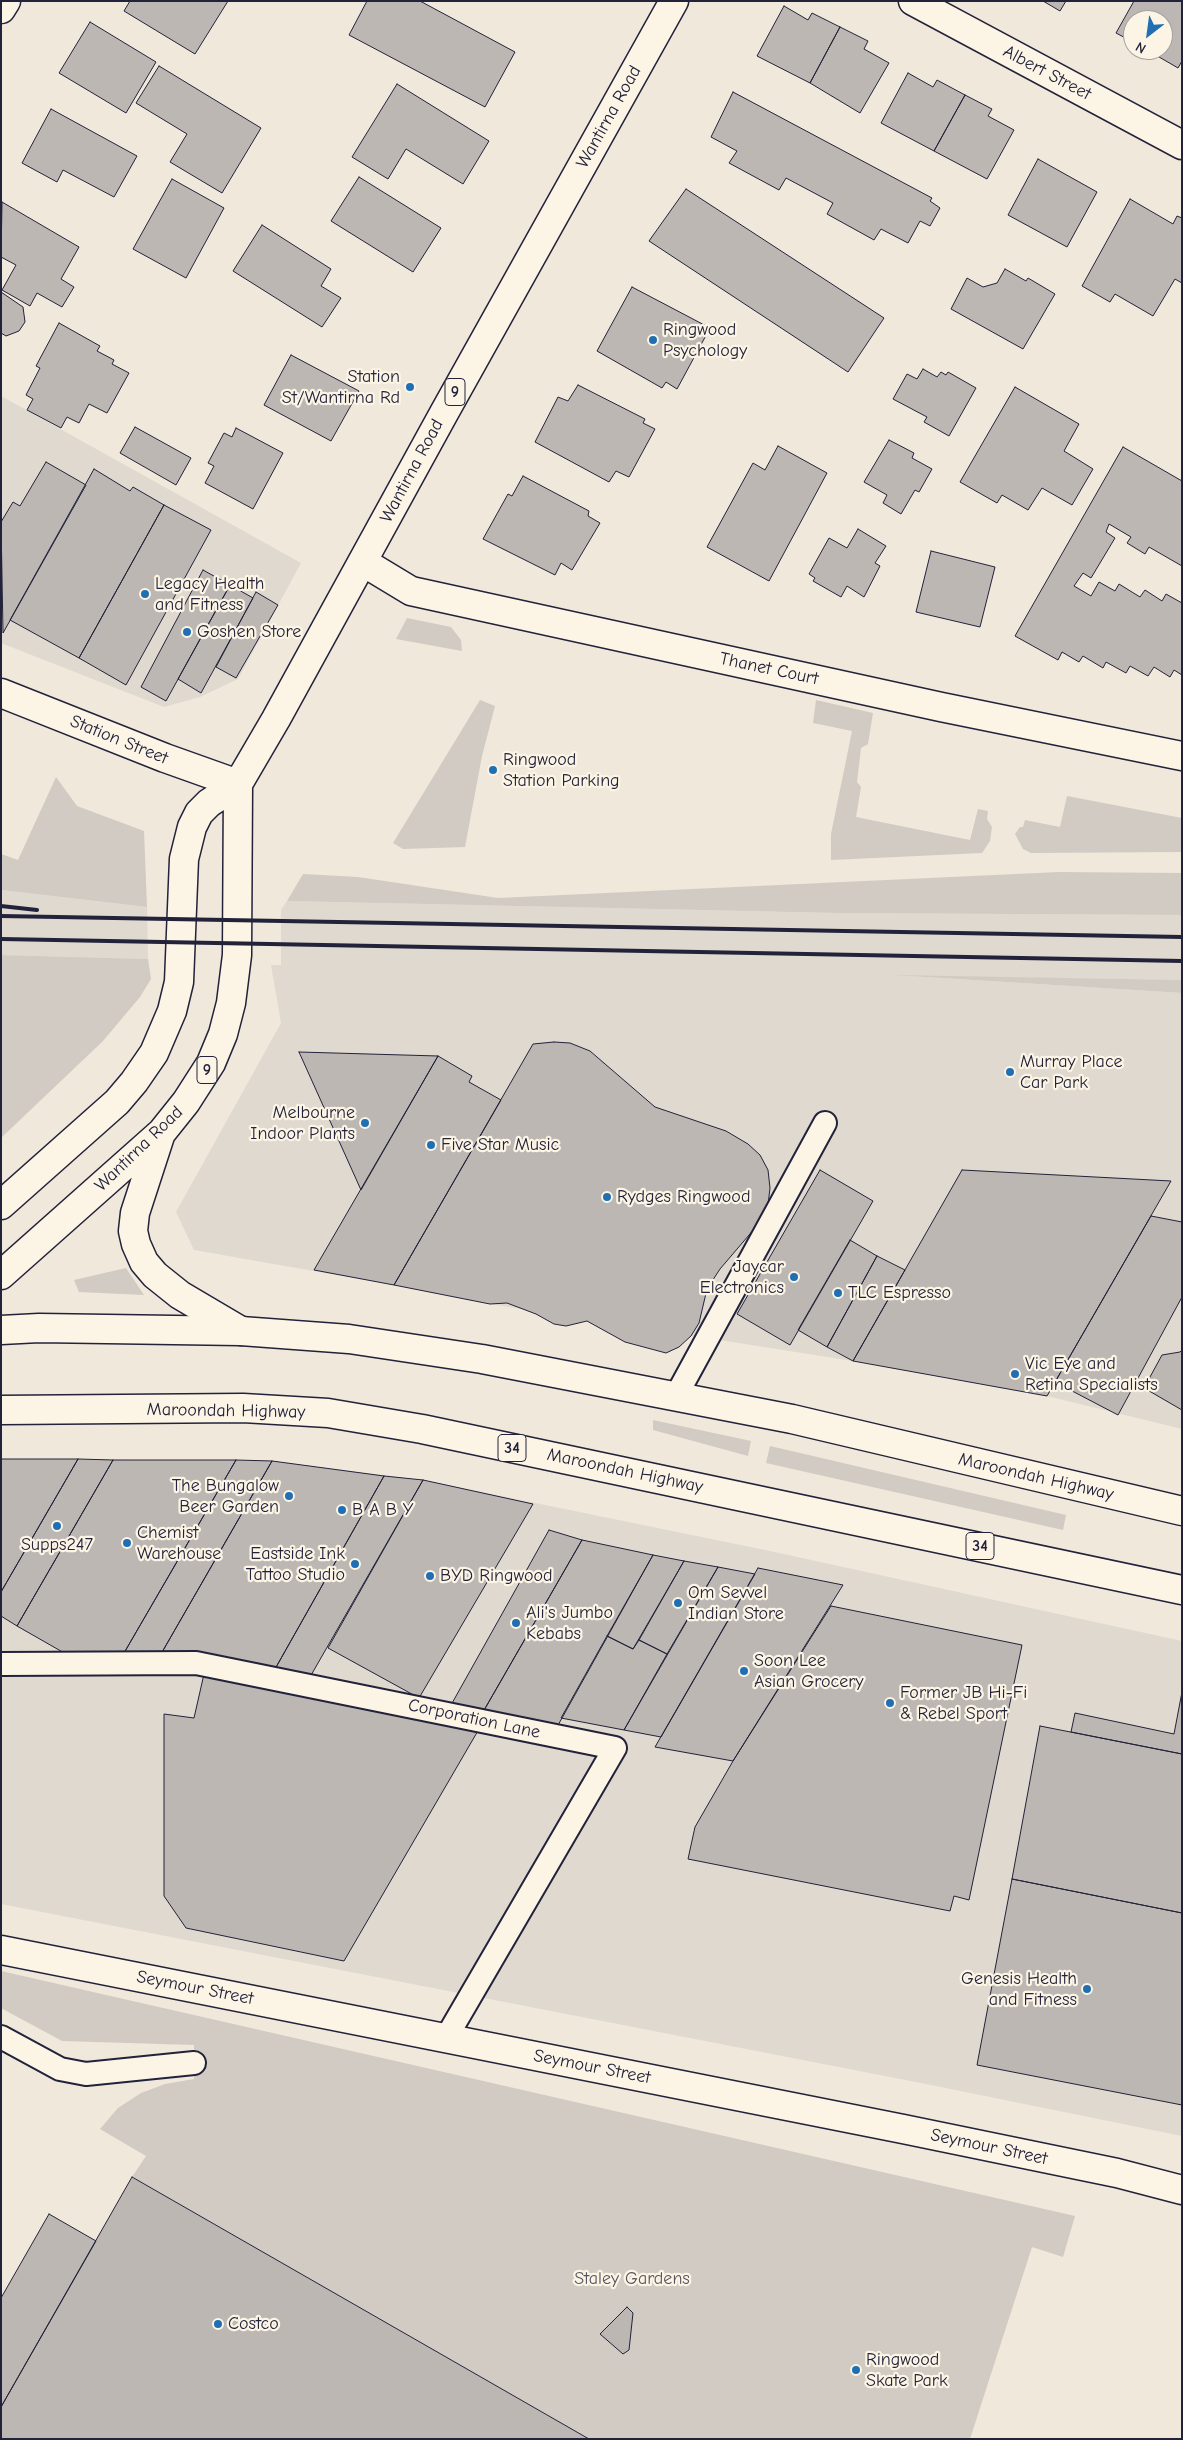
<!DOCTYPE html>
<style>
body{margin:0}
#map{position:relative;width:1183px;height:2440px;overflow:hidden;background:#efe8db;font-family:"Comic Neue",sans-serif}
canvas{display:block}
.frame{position:absolute;inset:0;border:2px solid #22223b;pointer-events:none}
.north{position:absolute;left:1123px;top:10px;width:50px;height:50px;box-sizing:border-box;background:#fcf5e5;border:1px solid #a5a1a1;border-radius:50%;rotate:210deg;font-size:14px;font-weight:700;line-height:20px;text-align:center;color:#22223b}
.north::after{content:'';display:block;margin:auto;width:18px;height:22px;background:#1f6fb2;clip-path:polygon(50% 0,100% 100%,50% 72%,0 100%)}
</style>
<div id="map">
<canvas width="1183" height="2440"></canvas>
<div class="frame"></div>
<div class="north">N</div>
</div>
<script>
const ctx = document.querySelector('canvas').getContext('2d');
ctx.lineJoin = 'round';
function fillPath(path, color) {
  ctx.fillStyle = color;
  ctx.fill(path, 'evenodd');
}
function poly(rows) {
  const path = new Path2D();
  for (const r of rows) {
    path.moveTo(r[0], r[1]);
    for (let i = 2; i < r.length; i += 2) path.lineTo(r[i], r[i + 1]);
  }
  return path;
}
function strokePath(path, color, width, dash) {
  ctx.strokeStyle = color;
  ctx.lineWidth = width;
  ctx.lineCap = dash ? 'butt' : 'round';
  ctx.setLineDash(dash || []);
  ctx.stroke(path);
}
function label(font, color, halo, rows, align = 'center') {
  ctx.font = font + ' "Comic Neue",sans-serif';
  ctx.lineWidth = 4.5;
  ctx.setLineDash([]);
  ctx.textBaseline = 'middle';
  ctx.strokeStyle = halo;
  ctx.fillStyle = color;
  for (const [text, x, y, turn = 0] of rows) {
    ctx.save();
    ctx.translate(x, y);
    ctx.rotate((+turn || 0) * Math.PI / 180);
    ctx.textAlign = isNaN(turn) ? turn : align;
    if (halo) ctx.strokeText(text, 0, 0);
    ctx.fillText(text, 0, 0);
    ctx.restore();
  }
}
fillPath(poly([
 [1,396,301,563,238,679,200,697,164,707,1,643],
 [1,890,147,907,148,959,1,955],
 [287,901,837,913,1182,915,1182,980,908,976,1182,993,1182,1429,1047,1396,853,1361,490,1304,393,1285,194,1250,176,1212,281,1023,271,965,281,965,281,910],
 [1,1459,272,1461,423,1480,770,1551,1182,1641,1182,2136,921,2083,1,1904]
]), '#e0d9cf');
fillPath(poly([
 [407,618,451,627,461,640,462,651,396,639],
 [480,700,495,706,482,756,465,847,403,849,393,843],
 [816,700,873,713,868,744,861,748,857,782,861,787,856,817,970,840,978,809,988,811,987,819,992,827,990,841,982,853,831,860,831,834,852,731,813,723],
 [56,777,77,806,144,831,147,907,1,890,1,854,18,860],
 [1067,796,1182,818,1182,852,1031,853,1023,849,1015,834,1020,827,1023,827,1025,820,1060,827],
 [1059,872,1182,873,1182,915,837,913,287,901,303,874,358,877,498,898],
 [1,955,148,959,151,979,140,997,103,1041,1,1138],
 [893,975,1182,980,1182,993],
 [126,1268,144,1295,79,1292,74,1280],
 [653,1420,751,1441,748,1456,653,1430],
 [770,1446,1066,1515,1063,1530,766,1463],
 [1,1971,1075,2216,1063,2257,1032,2247,970,2439,589,2439,132,2177,146,2156,100,2129,118,2108,141,2093,165,2084,194,2079,194,2045,62,2041,1,2008]
]), '#d1cbc3');
const building = poly([
 [130,1,228,1,195,54,124,11,130,1],
 [367,1,420,1,515,52,485,107,349,35,367,1],
 [1043,1,1066,1,1060,11,1043,1],
 [1134,1,1182,1,1182,61,1178,68,1147,50,1163,50,1163,20,1133,20,1133,42,1116,33,1134,1],
 [784,6,808,20,812,13,840,27,810,83,757,56,784,6],
 [90,22,156,62,126,113,59,73,90,22],
 [840,27,868,41,864,49,889,63,860,113,810,83,840,27],
 [159,66,261,128,222,193,170,162,187,134,136,103,159,66],
 [908,73,933,87,937,80,965,95,934,151,881,123,908,73],
 [397,84,489,141,463,184,406,149,388,179,352,157,397,84],
 [733,92,932,198,930,201,940,208,930,226,920,221,908,243,881,229,874,240,827,214,833,203,786,178,779,190,729,163,737,151,711,137,733,92],
 [965,95,992,109,988,116,1014,130,987,179,934,151,965,95],
 [51,109,137,156,114,197,63,170,57,182,22,163,51,109],
 [1038,159,1097,192,1067,247,1008,215,1038,159],
 [359,177,441,228,413,272,331,221,359,177],
 [172,179,224,208,186,278,133,249,172,179],
 [686,189,884,318,848,372,649,241,686,189],
 [1130,199,1173,224,1177,216,1182,218,1182,283,1175,279,1153,316,1115,294,1110,302,1082,286,1130,199],
 [2,202,79,247,61,279,74,287,62,307,37,293,30,306,2,290,16,265,1,257,2,202],
 [262,225,331,269,321,286,341,298,322,327,233,271,262,225],
 [1005,269,1026,281,1028,278,1055,294,1023,349,951,309,967,278,983,287,997,283,1005,269],
 [632,287,710,328,677,389,666,382,662,388,597,351,632,287],
 [1,292,23,307,25,322,19,331,6,336,1,333,1,292],
 [59,323,100,346,97,351,114,360,112,364,129,373,107,413,89,404,79,423,67,417,61,428,27,410,33,399,26,395,40,368,36,366,59,323],
 [291,355,359,391,331,441,264,405,291,355],
 [923,369,937,377,941,372,946,375,948,372,976,388,949,436,924,422,927,417,893,399,907,374,917,379,923,369],
 [578,385,645,419,643,423,655,429,629,477,616,471,609,482,535,442,558,397,568,401,578,385],
 [1015,387,1079,424,1064,451,1093,469,1072,505,1042,488,1028,510,1002,495,997,503,960,482,1015,387],
 [135,427,191,458,176,485,120,453,135,427],
 [236,428,283,453,253,509,205,483,214,466,208,463,224,433,232,437,236,428],
 [889,440,914,453,912,458,932,469,919,492,915,490,901,514,883,503,887,495,864,482,889,440],
 [778,446,827,473,769,581,707,547,753,463,765,470,778,446],
 [1123,447,1182,481,1182,566,1149,547,1145,554,1127,543,1131,537,1109,524,1106,532,1115,538,1091,578,1083,573,1074,586,1091,596,1099,582,1115,591,1119,584,1140,597,1145,590,1162,601,1166,594,1182,603,1182,675,1174,670,1170,677,1154,667,1148,676,1130,666,1126,673,1106,662,1103,668,1083,656,1079,662,1062,652,1058,660,1015,636,1123,447],
 [46,462,86,485,3,633,1,522,13,502,20,506,46,462],
 [94,469,130,491,133,487,164,505,79,658,10,620,94,469],
 [523,476,589,511,588,516,600,523,572,570,561,563,555,575,483,539,508,494,512,496,523,476],
 [164,505,211,530,126,685,79,658,164,505],
 [858,529,886,546,875,563,880,566,864,597,847,586,841,597,813,581,815,578,809,574,829,538,847,548,858,529],
 [931,551,995,567,980,627,916,612,931,551],
 [203,570,230,585,166,701,141,687,203,570],
 [230,585,253,598,201,693,178,679,230,585],
 [256,592,278,605,236,678,216,667,256,592],
 [554,1042,570,1043,590,1051,655,1107,726,1131,748,1144,760,1155,768,1170,770,1188,768,1205,761,1221,720,1269,707,1289,699,1323,691,1336,679,1347,666,1353,625,1342,587,1321,566,1326,554,1324,536,1314,507,1303,490,1304,394,1285,533,1044,554,1042],
 [299,1052,438,1056,361,1190,299,1052],
 [438,1056,472,1076,469,1082,501,1100,394,1285,314,1270,438,1056],
 [820,1170,873,1201,790,1345,737,1314,820,1170],
 [962,1170,1171,1181,1047,1396,853,1361,962,1170],
 [1151,1216,1182,1222,1182,1297,1118,1415,1055,1382,1151,1216],
 [850,1240,877,1256,827,1347,798,1330,850,1240],
 [877,1256,905,1270,853,1361,827,1347,877,1256],
 [1182,1350,1182,1410,1144,1388,1162,1355,1180,1352,1182,1350],
 [1,1459,78,1459,1,1592,1,1459],
 [78,1459,113,1460,17,1626,1,1616,1,1592,78,1459],
 [113,1460,236,1460,124,1653,66,1654,17,1626,113,1460],
 [236,1460,272,1461,161,1654,124,1653,236,1460],
 [272,1461,384,1476,275,1669,161,1654,272,1461],
 [384,1476,423,1480,310,1677,275,1669,384,1476],
 [423,1480,533,1504,419,1698,328,1648,423,1480],
 [549,1530,582,1540,483,1712,451,1705,549,1530],
 [582,1540,653,1555,557,1727,483,1712,582,1540],
 [653,1555,684,1561,633,1649,607,1636,653,1555],
 [684,1561,718,1567,667,1654,639,1640,684,1561],
 [718,1567,755,1574,661,1737,624,1730,718,1567],
 [758,1568,843,1585,733,1761,655,1747,758,1568],
 [831,1606,1022,1645,969,1900,954,1896,950,1911,688,1859,695,1827,733,1761,831,1606],
 [607,1636,633,1649,639,1640,667,1654,624,1730,561,1718,607,1636],
 [204,1674,479,1729,344,1961,186,1928,164,1896,164,1714,194,1718,204,1674],
 [1182,1692,1182,1754,1071,1732,1075,1713,1174,1734,1182,1692],
 [1040,1726,1182,1754,1182,1913,1012,1879,1040,1726],
 [1012,1879,1182,1913,1182,2105,977,2065,1012,1879],
 [132,2177,589,2439,1,2439,1,2407,132,2177],
 [49,2214,96,2241,1,2407,1,2298,49,2214],
 [627,2307,633,2313,629,2350,623,2354,600,2334,627,2307]
]);
fillPath(building, '#bcb7b3');
strokePath(building, '#22223b', 1);
const service = poly([
 [676,1396,825,1123],
 [1,1664,196,1663,615,1748,446,2038],
 [1,2037,60,2069,86,2074,194,2063]
]);
const minor = poly([
 [913,1,1182,145],
 [1,9,6,1],
 [363,562,411,591,941,707,1182,756],
 [1,1950,903,2129,1117,2173,1182,2190]
]);
const secondary = poly([
 [1,693,165,758,238,784]
]);
const primary = poly([
 [161,1133,135,1213,133,1231,136,1244,144,1262,155,1275,180,1295,241,1331],
 [1,1205,117,1102,134,1082,154,1053,172,1011,179,982,184,859,192,827,199,813,209,803,238,784,276,719,444,413,674,1],
 [1,1275,162,1132,186,1102,211,1063,223,1034,231,1003,237,955,238,784]
]);
const trunk = poly([
 [1,1330,39,1328,241,1331,349,1339,482,1359,792,1419,1182,1511],
 [1,1410,243,1408,328,1413,422,1429,1182,1590]
]);
strokePath(service, '#22223b', 26);
strokePath(minor, '#22223b', 31);
strokePath(secondary, '#22223b', 31);
strokePath(primary, '#22223b', 31);
strokePath(trunk, '#22223b', 31);
strokePath(service, '#fcf5e5', 22);
strokePath(minor, '#fcf5e5', 28);
strokePath(secondary, '#fcf5e5', 28);
strokePath(primary, '#fcf5e5', 28);
strokePath(trunk, '#fcf5e5', 28);
strokePath(poly([
 [1,906,37,910],
 [1,916,1182,937],
 [1,939,1182,961]
]), '#22223b', 4);
for (const [x, y, r, color] of [
 [653,340,5,"#1f6fb2"],
 [410,387,5,"#1f6fb2"],
 [145,594,5,"#1f6fb2"],
 [187,632,5,"#1f6fb2"],
 [493,770,5,"#1f6fb2"],
 [1010,1072,5,"#1f6fb2"],
 [365,1123,5,"#1f6fb2"],
 [431,1145,5,"#1f6fb2"],
 [607,1197,5,"#1f6fb2"],
 [794,1277,5,"#1f6fb2"],
 [838,1293,5,"#1f6fb2"],
 [1015,1374,5,"#1f6fb2"],
 [289,1496,5,"#1f6fb2"],
 [342,1510,5,"#1f6fb2"],
 [57,1526,5,"#1f6fb2"],
 [127,1543,5,"#1f6fb2"],
 [355,1564,5,"#1f6fb2"],
 [430,1576,5,"#1f6fb2"],
 [678,1603,5,"#1f6fb2"],
 [516,1623,5,"#1f6fb2"],
 [744,1671,5,"#1f6fb2"],
 [890,1703,5,"#1f6fb2"],
 [1087,1989,5,"#1f6fb2"],
 [218,2324,5,"#1f6fb2"],
 [856,2370,5,"#1f6fb2"]
]) {
  const dot = new Path2D();
  dot.arc(x, y, r, 0, 2 * Math.PI);
  ctx.fillStyle = color;
  ctx.fill(dot);
  strokePath(dot, '#fcf5e5', 2);
}
for (const [x, y, w] of [
 [455,392,20],
 [207,1070,20],
 [512,1448,28],
 [980,1546,28]
]) {
  const box = new Path2D();
  box.roundRect(x - w / 2, y - 13.5, w, 27, 4);
  ctx.fillStyle = '#fcf5e5';
  ctx.fill(box);
  strokePath(box, '#22223b', 1);
}
label('bold 16px', '#22223b', null, [
 ["9",455,392],
 ["9",207,1070],
 ["34",512,1448],
 ["34",980,1546]
]);
label('18px', '#22223b', '#fcf5e5', [
 ["Albert Street",1047,73,28],
 ["Wantirna Road",609,117,-61],
 ["Wantirna Road",412,471,-62],
 ["Thanet Court",769,669,12],
 ["Station Street",119,740,22],
 ["Wantirna Road",139,1149,-44],
 ["Maroondah Highway",226,1411,1],
 ["Maroondah Highway",625,1471,12],
 ["Maroondah Highway",1036,1477,13],
 ["Corporation Lane",474,1719,12],
 ["Seymour Street",195,1988,11],
 ["Seymour Street",592,2067,11],
 ["Seymour Street",989,2147,12]
]);
label('18px', '#22223b', '#fcf5e5', [
 ["Ringwood",663,330],
 ["Psychology",663,351],
 ["Station",400,377,"right"],
 ["St/Wantirna Rd",400,398,"right"],
 ["Legacy Health",155,584],
 ["and Fitness",155,605],
 ["Goshen Store",197,632],
 ["Ringwood",503,760],
 ["Station Parking",503,781],
 ["Murray Place",1020,1062],
 ["Car Park",1020,1083],
 ["Melbourne",355,1113,"right"],
 ["Indoor Plants",355,1134,"right"],
 ["Five Star Music",441,1145],
 ["Rydges Ringwood",617,1197],
 ["Jaycar",784,1267,"right"],
 ["Electronics",784,1288,"right"],
 ["TLC Espresso",848,1293],
 ["Vic Eye and",1025,1364],
 ["Retina Specialists",1025,1385],
 ["The Bungalow",279,1486,"right"],
 ["Beer Garden",279,1507,"right"],
 ["B A B Y",352,1510],
 ["Chemist",137,1533],
 ["Warehouse",137,1554],
 ["Supps247",57,1545,"center"],
 ["Eastside Ink",345,1554,"right"],
 ["Tattoo Studio",345,1575,"right"],
 ["BYD Ringwood",440,1576],
 ["Om Sevvel",688,1593],
 ["Indian Store",688,1614],
 ["Ali's Jumbo",526,1613],
 ["Kebabs",526,1634],
 ["Soon Lee",754,1661],
 ["Asian Grocery",754,1682],
 ["Former JB Hi-Fi",900,1693],
 ["& Rebel Sport",900,1714],
 ["Genesis Health",1077,1979,"right"],
 ["and Fitness",1077,2000,"right"],
 ["Costco",228,2324],
 ["Ringwood",866,2360],
 ["Skate Park",866,2381]
], 'left');
label('18px', '#575564', '#fcf5e5', [
 ["Staley Gardens",632,2279]
]);
</script>
